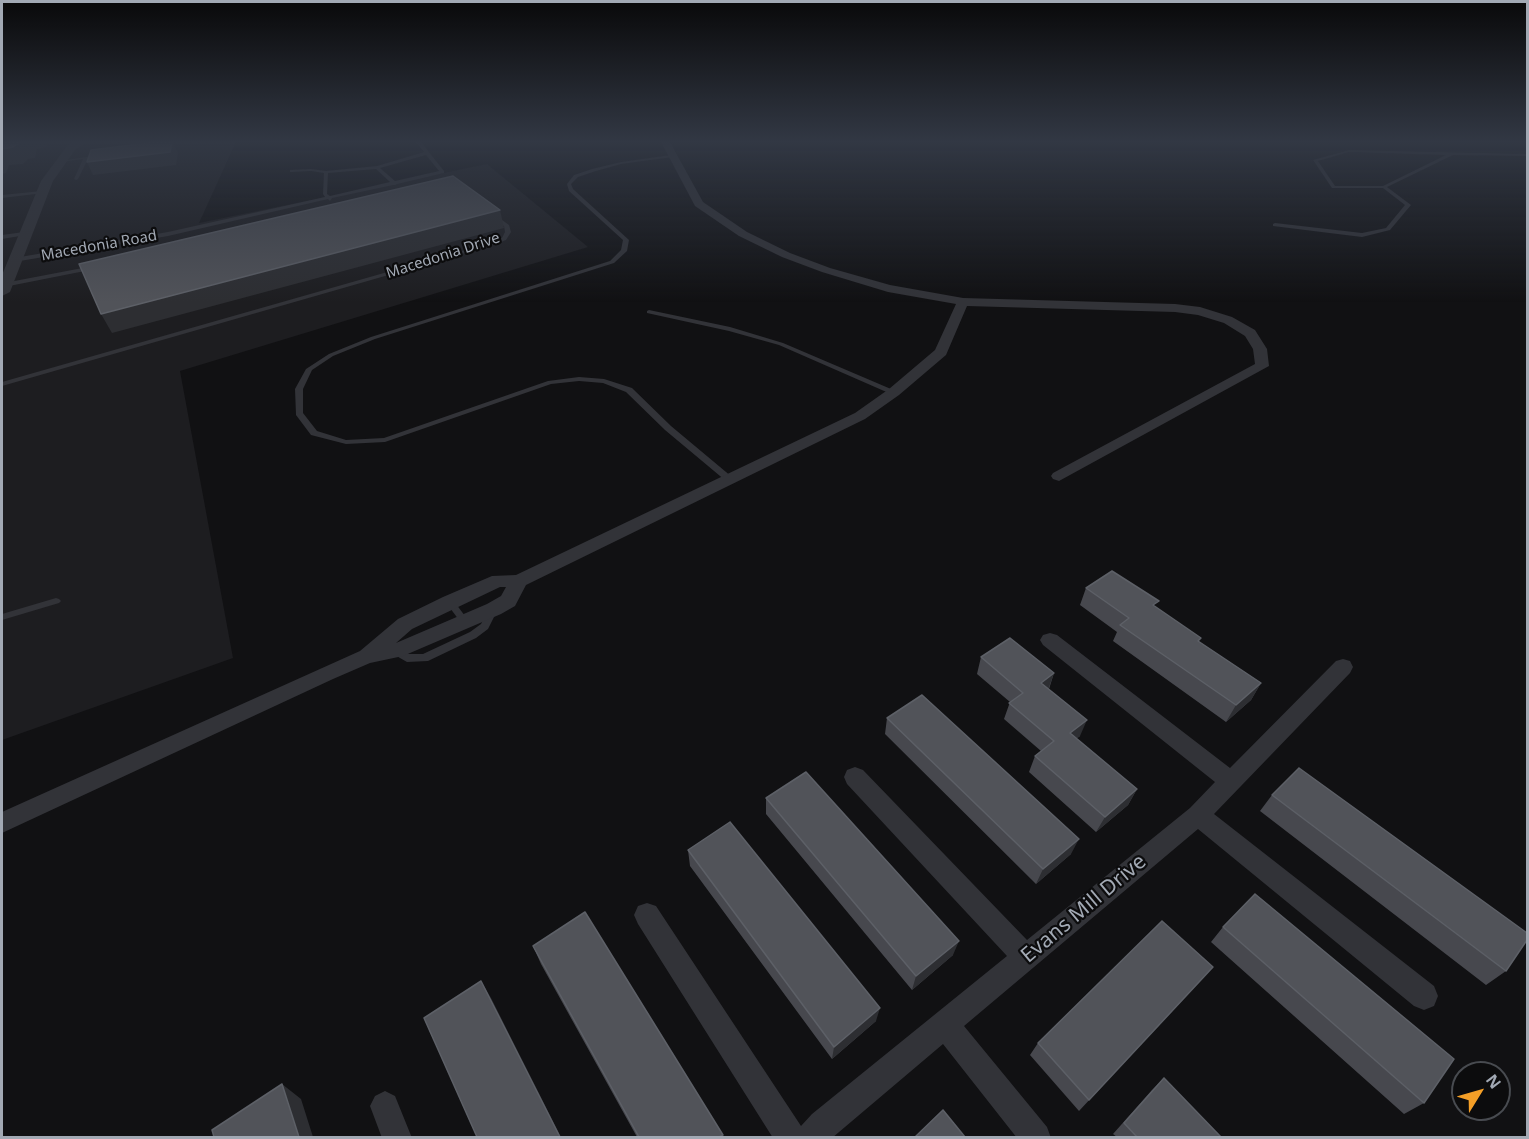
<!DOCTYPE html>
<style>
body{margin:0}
#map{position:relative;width:1529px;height:1139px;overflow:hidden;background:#111113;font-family:"Noto Sans",sans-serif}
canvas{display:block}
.frame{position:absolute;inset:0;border:3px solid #a2a9b4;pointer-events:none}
.north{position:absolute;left:1451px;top:1061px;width:60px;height:60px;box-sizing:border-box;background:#0c0c0d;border:2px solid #484b50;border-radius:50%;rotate:53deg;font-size:16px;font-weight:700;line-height:24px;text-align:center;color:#a2a9b4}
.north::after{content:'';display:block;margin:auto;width:21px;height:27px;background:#f49f27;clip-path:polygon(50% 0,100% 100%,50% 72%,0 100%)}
</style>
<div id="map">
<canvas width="1529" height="1139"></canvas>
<div class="frame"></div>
<div class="north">N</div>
</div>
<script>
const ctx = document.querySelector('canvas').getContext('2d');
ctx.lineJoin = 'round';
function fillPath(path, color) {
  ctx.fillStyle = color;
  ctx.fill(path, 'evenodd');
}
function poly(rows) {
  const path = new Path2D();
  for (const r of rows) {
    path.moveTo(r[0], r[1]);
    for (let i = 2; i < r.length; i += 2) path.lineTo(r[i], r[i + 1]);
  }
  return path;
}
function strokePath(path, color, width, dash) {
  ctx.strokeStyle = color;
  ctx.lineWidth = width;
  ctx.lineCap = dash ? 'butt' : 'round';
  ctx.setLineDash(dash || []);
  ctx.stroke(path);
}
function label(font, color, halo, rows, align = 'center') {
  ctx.font = font + ' "Noto Sans",sans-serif';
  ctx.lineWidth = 4.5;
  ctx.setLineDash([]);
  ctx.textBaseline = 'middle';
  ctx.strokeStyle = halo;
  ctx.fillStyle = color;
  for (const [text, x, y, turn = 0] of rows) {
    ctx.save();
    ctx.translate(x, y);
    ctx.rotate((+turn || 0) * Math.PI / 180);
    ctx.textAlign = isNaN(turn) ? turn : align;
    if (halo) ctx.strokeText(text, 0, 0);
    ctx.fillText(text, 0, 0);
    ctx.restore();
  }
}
fillPath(poly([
 [2,142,236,142,199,223,487,164,588,247,180,371,233,658,2,740]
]), '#1d1d20');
fillPath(poly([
 [136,142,143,142,124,150,120,149,136,142],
 [416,142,421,142,444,171,444,173,397,184,395,185,393,185,332,198,330,201,328,199,168,236,14,262,11,260,14,258,168,232,325,197,323,194,324,173,311,171,292,172,290,172,290,170,311,169,326,171,377,166,424,152,416,142],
 [426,155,439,171,395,181,380,168,426,155],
 [376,169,390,182,330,196,327,194,328,173,376,169],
 [1349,150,1528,154,1528,156,1453,155,1387,187,1411,205,1390,230,1362,237,1273,226,1273,224,1275,223,1362,233,1386,228,1405,205,1383,188,1332,188,1313,160,1349,150],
 [1349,152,1446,155,1383,186,1335,186,1318,161,1349,152],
 [100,155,102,157,88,159,78,179,76,180,74,179,83,159,61,162,59,161,100,155],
 [671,155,673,157,621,164,596,171,578,177,571,184,573,189,629,240,627,251,614,263,375,339,333,356,312,370,303,389,303,413,317,431,346,440,384,438,548,381,579,377,604,379,632,388,671,426,732,477,733,479,732,481,726,481,665,430,626,392,603,383,579,381,551,384,385,442,346,444,311,435,296,415,295,389,306,369,329,354,371,337,610,261,621,250,623,240,569,191,567,184,574,175,592,169,621,162,671,155],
 [42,191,44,192,44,193,2,198,2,195,42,191],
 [491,215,495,215,509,225,511,232,506,240,493,245,2,386,2,382,489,243,502,238,505,232,504,226,491,217,491,215],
 [24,232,26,233,26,235,2,239,2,235,24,232],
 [93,266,95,267,95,269,4,287,2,286,4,283,93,266],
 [649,310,730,327,783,343,898,392,894,394,891,394,779,345,729,331,647,313,647,311,649,310],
 [56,598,59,599,61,601,59,603,2,620,2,614,56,598],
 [450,599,453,600,468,620,470,622,468,624,462,624,447,604,445,602,447,600,450,599],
 [493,606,496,607,498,609,488,629,476,638,428,661,407,662,393,654,391,651,393,648,396,647,409,654,423,654,470,632,481,624,490,607,493,606]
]), '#323338');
fillPath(poly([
 [661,142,670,142,703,202,747,232,790,253,830,268,890,285,963,298,1175,304,1200,307,1232,317,1255,330,1267,349,1269,366,1059,481,1053,479,1051,476,1053,473,1255,364,1253,349,1245,336,1224,323,1198,315,1175,312,967,306,946,355,899,395,865,419,526,585,515,606,501,614,403,656,370,663,333,679,2,833,2,812,360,651,398,619,443,597,492,576,516,575,855,413,889,389,935,350,956,304,888,292,822,272,782,257,739,236,695,206,661,142],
 [500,587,506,587,501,596,487,604,396,643,412,629,500,587],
 [1050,633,1057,635,1230,768,1336,661,1343,659,1350,661,1353,667,1350,673,1214,814,1434,986,1438,996,1434,1006,1424,1010,1414,1006,1198,829,964,1026,1047,1127,1051,1138,1017,1138,943,1044,832,1138,773,1138,638,924,634,915,638,906,647,903,656,906,801,1126,812,1114,1007,956,847,784,844,777,847,770,855,767,863,770,1027,940,1190,808,1215,782,1043,645,1040,640,1043,635,1050,633],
 [385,1091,395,1096,412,1138,382,1138,370,1106,375,1096,385,1091]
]), '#323338');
fillPath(poly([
 [73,142,87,142,75,150,53,181,10,292,2,296,2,275,41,181,67,146,73,142]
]), '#323338');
fillPath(poly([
 [1086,588,1156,607,1199,642,1261,683,1251,700,1226,722,1113,641,1117,632,1080,605],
 [981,657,1054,673,1049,689,1080,736,1076,739,1137,789,1128,805,1096,832,1029,772,1035,756,1041,751,1004,719,1010,702,977,674],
 [887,718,1071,854,1036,884,885,734],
 [1272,795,1506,971,1486,985,1260,811],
 [766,798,953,955,912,990,766,814],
 [688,850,876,1021,832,1059,690,866],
 [1223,927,1424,1103,1404,1114,1211,942],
 [533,946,723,1135,723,1137,637,1137,541,964],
 [1200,981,1079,1111,1030,1055,1038,1043],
 [1164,1078,1221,1137,1117,1137,1113,1134,1152,1090]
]), '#47484e');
fillPath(poly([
 [21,142,52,142,47,143,46,147,37,149,35,158,28,159,23,164,9,165,6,173,2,174,2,149],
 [172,142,173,142,178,153,176,165,93,175,87,162],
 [500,210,504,228,112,333,101,314],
 [1054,673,1048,690,1041,683],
 [1261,683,1251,700,1226,722,1236,705],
 [1087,720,1080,736,1063,749,1070,733],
 [1137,789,1128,805,1096,832,1105,817],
 [1079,839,1071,854,1036,884,1043,869],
 [959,941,953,955,912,990,916,976],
 [481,981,491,998,561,1137,560,1137],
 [880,1008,876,1021,832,1059,834,1047],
 [282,1084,301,1099,313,1137,299,1137]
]), '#2d2e32');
const building = poly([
 [2,142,21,142,19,143,13,147,2,149,2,142],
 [156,142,172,142,170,152,87,162,91,150,156,142],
 [453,176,500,210,101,314,79,264,453,176],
 [1112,571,1159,601,1153,605,1201,638,1198,641,1261,683,1236,705,1120,625,1129,618,1086,588,1112,571],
 [1010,638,1054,673,1041,683,1087,720,1070,733,1137,789,1105,817,1035,756,1054,741,1009,703,1023,693,981,657,1010,638],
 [922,695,1079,839,1043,869,887,718,922,695],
 [1299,768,1527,933,1527,940,1506,971,1272,795,1299,768],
 [806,772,959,941,916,976,766,798,806,772],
 [730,822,880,1008,834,1047,688,850,730,822],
 [1255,894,1454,1059,1424,1103,1223,927,1255,894],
 [585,912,723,1135,719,1137,639,1137,533,946,585,912],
 [1162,921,1213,967,1089,1100,1038,1043,1162,921],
 [481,981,560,1137,477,1137,424,1018,481,981],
 [1164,1078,1221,1137,1137,1137,1124,1123,1164,1078],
 [282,1084,299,1137,214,1137,212,1130,282,1084],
 [943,1110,965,1137,915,1137,943,1110]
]);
fillPath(building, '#515359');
strokePath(building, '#5d6067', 1.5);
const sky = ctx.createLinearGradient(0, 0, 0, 302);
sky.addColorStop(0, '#09090a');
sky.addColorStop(0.47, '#323844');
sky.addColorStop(1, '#32384400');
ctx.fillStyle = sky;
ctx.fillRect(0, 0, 1529, 302);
label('15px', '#a2a9b4', '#0c0c0d', [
 ["Macedonia Road",99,246,-10],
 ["Macedonia Drive",443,256,-18]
]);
label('21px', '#a2a9b4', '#0c0c0d', [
 ["Evans Mill Drive",1084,909,-40]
]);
</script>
